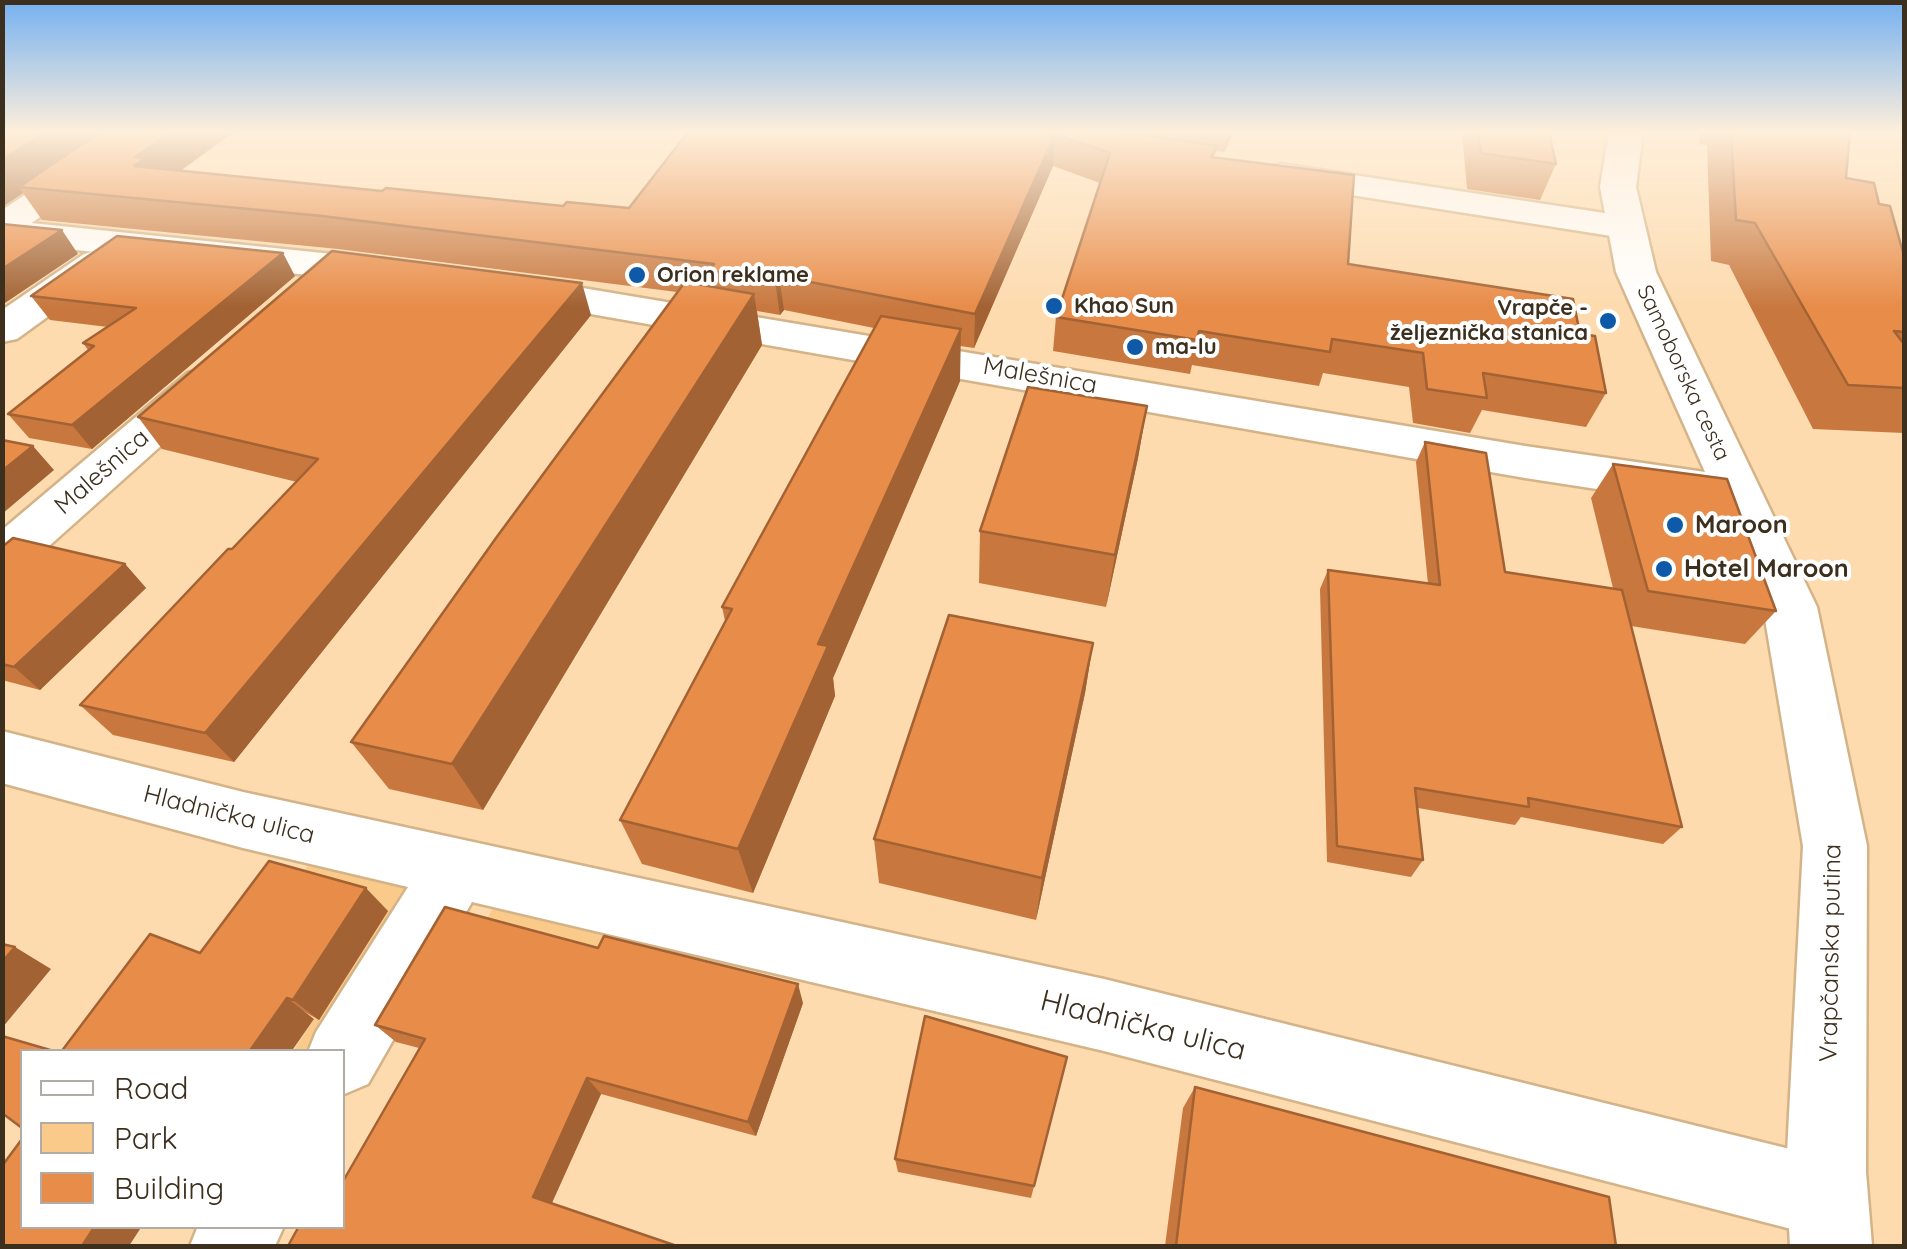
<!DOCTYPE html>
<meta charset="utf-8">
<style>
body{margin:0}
#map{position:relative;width:1907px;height:1249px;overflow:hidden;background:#fddbaf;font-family:Quicksand,sans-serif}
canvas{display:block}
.frame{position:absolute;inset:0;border:5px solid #3c2f1e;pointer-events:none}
.legend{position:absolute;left:20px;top:1049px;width:325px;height:180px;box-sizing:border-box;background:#fff;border:2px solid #b1aca5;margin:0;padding:12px 18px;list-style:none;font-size:30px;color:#3c2f1e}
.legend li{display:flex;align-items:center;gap:20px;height:50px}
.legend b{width:50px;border:2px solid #b1aca5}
</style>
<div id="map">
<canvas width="1907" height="1249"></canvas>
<div class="frame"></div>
<ul class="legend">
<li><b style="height:12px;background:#fff"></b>Road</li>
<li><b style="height:28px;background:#faca8a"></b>Park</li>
<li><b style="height:28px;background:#e88c49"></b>Building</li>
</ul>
</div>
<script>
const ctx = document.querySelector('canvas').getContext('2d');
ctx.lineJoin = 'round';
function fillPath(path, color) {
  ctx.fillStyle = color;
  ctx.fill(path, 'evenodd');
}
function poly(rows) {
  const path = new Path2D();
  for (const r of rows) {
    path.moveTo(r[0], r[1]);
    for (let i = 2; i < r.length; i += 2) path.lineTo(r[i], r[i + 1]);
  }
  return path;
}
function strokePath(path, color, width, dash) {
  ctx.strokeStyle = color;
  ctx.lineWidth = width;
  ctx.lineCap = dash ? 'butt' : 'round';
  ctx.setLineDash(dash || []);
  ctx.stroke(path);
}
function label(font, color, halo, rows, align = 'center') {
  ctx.font = font + ' Quicksand,sans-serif';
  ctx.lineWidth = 8;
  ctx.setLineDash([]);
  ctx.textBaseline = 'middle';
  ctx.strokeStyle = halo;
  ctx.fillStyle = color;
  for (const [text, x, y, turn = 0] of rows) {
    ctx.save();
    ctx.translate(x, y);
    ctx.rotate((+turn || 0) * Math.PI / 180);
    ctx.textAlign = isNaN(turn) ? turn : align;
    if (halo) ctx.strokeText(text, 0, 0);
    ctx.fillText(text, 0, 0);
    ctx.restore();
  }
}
fillPath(poly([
 [312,860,433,889,329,1051,294,1050,385,911,294,885],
 [495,904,614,935,529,1110,480,932]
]), '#faca8a');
const minor = poly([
 [120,132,159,132,15,235,2,238,2,210,120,132],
 [1281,164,1624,216,1637,219,1643,227,1637,235,1624,238,1269,182,1263,175,1269,168,1281,164],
 [98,250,112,254,117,262,112,270,17,339,2,342,2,310,84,254,98,250],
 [204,369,220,373,226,383,220,393,20,572,2,578,2,530,188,373,204,369],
 [2,731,243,792,1104,979,1826,1158,1854,1170,1866,1198,1854,1226,1826,1238,1104,1051,472,902,368,1084,342,1095,342,1052,308,1052,316,1032,408,887,243,848,2,783,2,731],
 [198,1226,284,1226,275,1246,190,1246,198,1226]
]);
const tertiary = poly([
 [1609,132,1643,132,1636,187,1656,272,1817,607,1867,846,1866,1172,1872,1246,1790,1246,1786,1172,1803,846,1763,607,1721,508,1525,478,511,300,497,297,491,288,497,279,511,276,1525,446,1705,472,1616,272,1600,187,1609,132],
 [2,220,391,260,405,264,411,272,405,280,391,284,2,242,2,220]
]);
strokePath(minor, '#d3b387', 5);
strokePath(tertiary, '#d3b387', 5);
fillPath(minor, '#fff');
fillPath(tertiary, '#fff');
fillPath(poly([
 [2,132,234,132,181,170,382,191,563,206,629,208,688,132,1234,132,1224,152,1216,151,1214,157,1348,264,1580,334,1606,393,1586,427,1482,410,1470,433,1413,423,1409,387,1323,373,1319,386,1192,365,1190,374,1053,351,1056,317,1100,183,1053,166,974,348,960,346,960,381,833,678,835,696,753,893,642,864,620,820,725,621,722,607,874,328,784,310,780,315,757,311,762,345,483,810,389,789,351,742,677,292,338,249,42,220,23,193,2,207],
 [1462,132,1549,132,1556,164,1540,200,1467,189],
 [1700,132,1850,132,1846,178,1879,204,1904,256,1904,433,1813,429,1729,265,1711,261,1707,145,1699,144],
 [295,276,92,449,29,438,8,414,88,350,83,343,108,327,50,320,31,296],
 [591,315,234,762,113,735,80,705,297,482,162,449,138,417],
 [1147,406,1138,458,1106,607,979,583,980,531],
 [1425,442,1505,572,1613,588,1591,498,1613,464,1776,611,1745,644,1631,626,1682,827,1663,844,1521,817,1515,825,1418,808,1423,860,1411,877,1327,862,1320,589,1328,570,1428,584,1416,462],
 [2,547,125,564,146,588,40,690,2,680],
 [1093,643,1085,693,1036,920,879,883,874,839],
 [388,911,319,1020,200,953],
 [803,1003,756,1136,601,1094,552,1203,676,1246,288,1246,342,1226,419,1048,396,1042,375,1025],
 [1067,1057,1031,1198,898,1172,895,1159],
 [1195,1087,1616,1246,1165,1246,1183,1108]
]), '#c8783f');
fillPath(poly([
 [45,132,113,132,19,187,23,193,2,207,2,160],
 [171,132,234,132,161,185,134,166,135,157],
 [1228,132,1234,132,1224,152],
 [1055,134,1053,166,974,348,975,314],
 [62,230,78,254,2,305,2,269],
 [283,253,295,276,92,449,72,425],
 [779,276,784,310,780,315,775,281],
 [582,283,591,315,234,762,205,733],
 [754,294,762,345,483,810,452,764],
 [961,329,960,381,833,678,835,696,753,893,738,849,818,644],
 [1147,406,1138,458,1106,607,1115,555],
 [33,446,54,470,2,514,2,471],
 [125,564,146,588,40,690,14,667],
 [1093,643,1085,693,1036,920,1042,878],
 [366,888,388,911,319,1020,293,1000],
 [15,947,51,969,2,1028,2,962],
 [798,984,803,1003,756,1136,748,1122],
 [287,998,314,1019,291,1052,249,1052],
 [587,1078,601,1094,549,1209,533,1197],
 [95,1226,142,1226,129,1246,82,1246]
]), '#a26233');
const building = poly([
 [2,132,45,132,2,160,2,132],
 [100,132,171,132,135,157,145,158,134,166,382,191,386,188,563,206,567,202,629,208,688,132,1121,132,1217,146,1211,157,1354,175,1348,264,1573,299,1580,334,1595,336,1606,393,1483,373,1487,398,1427,389,1423,353,1332,339,1330,352,1199,331,1197,340,1056,317,1110,153,1055,134,975,314,779,276,775,281,709,271,714,264,322,216,19,187,100,132],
 [1478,132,1549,132,1556,164,1481,153,1478,132],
 [1731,132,1850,132,1846,178,1874,183,1879,204,1890,206,1904,256,1904,332,1894,331,1904,344,1904,388,1848,385,1755,223,1736,220,1731,132],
 [2,224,62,230,2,269,2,224],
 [117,236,283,253,72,425,8,414,94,346,83,343,136,308,31,296,117,236],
 [332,251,582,283,205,733,80,705,228,549,232,549,318,459,138,417,332,251],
 [685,282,754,294,452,764,351,742,496,538,685,282],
 [881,316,961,329,818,644,828,646,738,849,620,820,732,609,722,607,881,316],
 [1028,387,1147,406,1115,555,980,531,1028,387],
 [2,440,33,446,2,471,2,440],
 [1425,442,1486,453,1505,572,1622,590,1682,827,1528,798,1529,807,1415,788,1423,860,1337,846,1328,570,1440,585,1425,442],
 [1613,464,1727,479,1776,611,1648,591,1613,464],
 [13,538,125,564,14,667,2,664,2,547,13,538],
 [949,615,1093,643,1042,878,874,839,949,615],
 [269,861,366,888,293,1000,287,998,249,1052,61,1052,150,934,200,953,269,861],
 [445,907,598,948,604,936,798,984,748,1122,587,1078,533,1197,674,1245,674,1246,288,1246,299,1226,342,1226,342,1183,425,1039,375,1025,445,907],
 [2,944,15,947,2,962,2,944],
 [925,1016,1067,1057,1034,1186,895,1159,925,1016],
 [2,1036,57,1052,22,1052,22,1128,2,1113,2,1036],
 [1195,1087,1609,1197,1616,1246,1176,1246,1195,1087],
 [22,1139,22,1226,95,1226,82,1246,2,1246,2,1166,22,1139]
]);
fillPath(building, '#e88c49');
strokePath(building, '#a26233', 2.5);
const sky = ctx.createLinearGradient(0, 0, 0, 307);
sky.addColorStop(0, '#75b1f1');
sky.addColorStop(0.43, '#feefdb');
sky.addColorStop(1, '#feefdb00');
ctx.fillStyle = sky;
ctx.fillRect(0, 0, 1907, 307);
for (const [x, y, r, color] of [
 [637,275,10,"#0e5aa9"],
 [1054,306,10,"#0e5aa9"],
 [1608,321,10,"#0e5aa9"],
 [1135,347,10,"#0e5aa9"],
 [1675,525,10,"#0e5aa9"],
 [1664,569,10,"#0e5aa9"]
]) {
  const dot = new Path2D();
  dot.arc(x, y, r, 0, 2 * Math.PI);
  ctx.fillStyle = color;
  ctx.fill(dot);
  strokePath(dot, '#fff', 4);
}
label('bold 22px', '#3c2f1e', '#fff', [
 ["Orion reklame",657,275],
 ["Khao Sun",1074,306],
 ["Vrapče -",1588,308,"right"],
 ["željeznička stanica",1588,333,"right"],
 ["ma-lu",1155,347]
], 'left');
label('22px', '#3c2f1e', '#fff', [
 ["Samoborska cesta",1683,373,65]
]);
label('25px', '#3c2f1e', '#fff', [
 ["Malešnica",1040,376,10],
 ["Malešnica",102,472,-41],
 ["Hladnička ulica",229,815,14],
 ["Vrapčanska putina",1831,953,-89]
]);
label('bold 25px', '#3c2f1e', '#fff', [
 ["Maroon",1695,525],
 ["Hotel Maroon",1684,569]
], 'left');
label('30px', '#3c2f1e', '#fff', [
 ["Hladnička ulica",1143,1026,14]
]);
</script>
